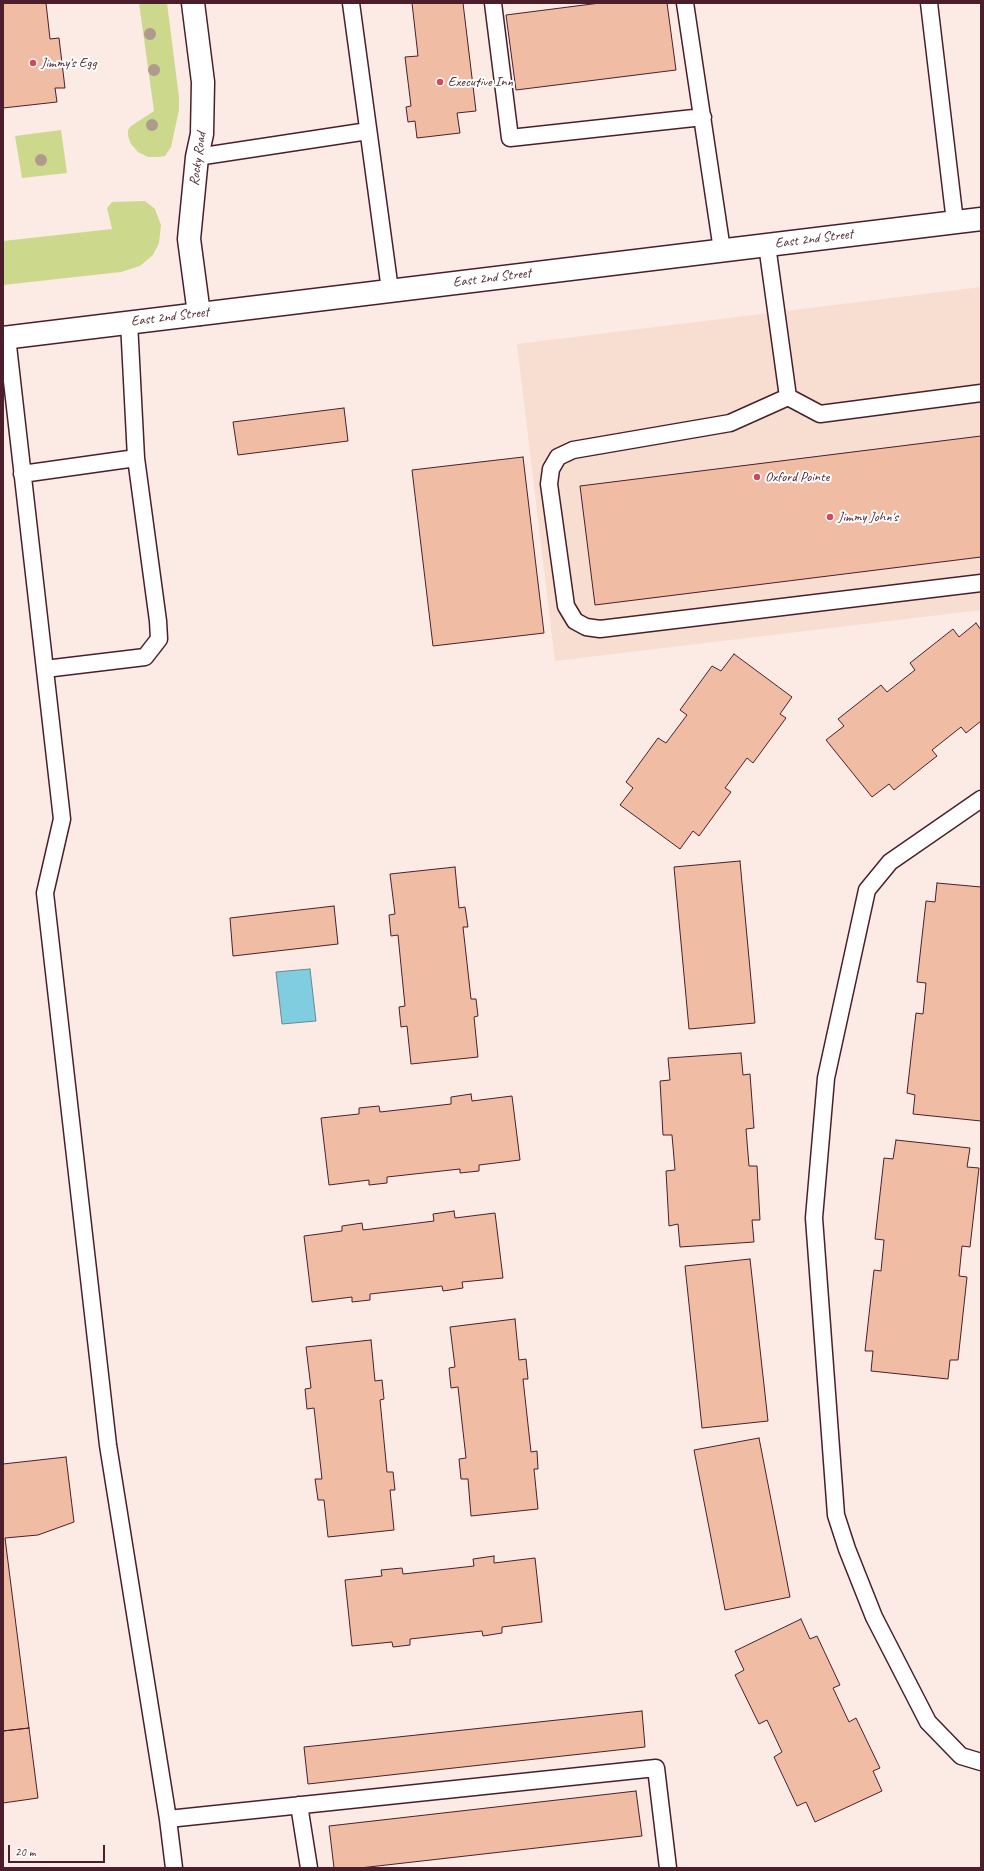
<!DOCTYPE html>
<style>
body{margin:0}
#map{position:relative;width:984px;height:1871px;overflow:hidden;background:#fbebe4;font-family:Caveat,sans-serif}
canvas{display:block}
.frame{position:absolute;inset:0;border:4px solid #4a1f2b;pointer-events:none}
.scale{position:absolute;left:8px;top:1845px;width:97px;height:18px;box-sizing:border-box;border:2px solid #4a1f2b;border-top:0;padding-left:5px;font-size:12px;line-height:14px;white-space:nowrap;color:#4a1f2b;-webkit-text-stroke:3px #fff;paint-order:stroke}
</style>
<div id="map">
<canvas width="984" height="1871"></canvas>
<div class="frame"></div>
<div class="scale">20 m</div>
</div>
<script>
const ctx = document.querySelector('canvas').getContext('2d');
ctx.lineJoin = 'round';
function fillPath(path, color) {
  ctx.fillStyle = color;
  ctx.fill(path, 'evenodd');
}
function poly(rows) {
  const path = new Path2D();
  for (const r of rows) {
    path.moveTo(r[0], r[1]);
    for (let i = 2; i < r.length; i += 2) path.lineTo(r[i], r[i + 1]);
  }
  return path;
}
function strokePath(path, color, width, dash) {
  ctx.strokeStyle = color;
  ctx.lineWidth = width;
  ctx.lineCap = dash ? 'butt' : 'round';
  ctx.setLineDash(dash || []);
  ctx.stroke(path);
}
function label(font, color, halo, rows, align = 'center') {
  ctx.font = font + ' Caveat,sans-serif';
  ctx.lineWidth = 4;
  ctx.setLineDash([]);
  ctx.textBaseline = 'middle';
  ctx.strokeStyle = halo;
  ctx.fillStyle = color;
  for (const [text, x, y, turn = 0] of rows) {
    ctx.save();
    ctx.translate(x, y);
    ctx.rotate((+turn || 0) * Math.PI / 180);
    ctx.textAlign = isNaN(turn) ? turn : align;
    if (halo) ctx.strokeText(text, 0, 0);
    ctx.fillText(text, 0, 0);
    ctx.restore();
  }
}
fillPath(poly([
 [981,287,981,610,555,661,517,344]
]), '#f8ddd1');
fillPath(poly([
 [139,3,167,3,179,97,179,110,171,147,165,156,158,157,148,157,138,152,131,144,128,136,128,130,131,126,154,111],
 [61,130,67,173,22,178,15,136],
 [145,201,155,209,161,225,159,243,153,255,140,266,121,272,3,285,3,241,112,229,107,208,112,202]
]), '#ccd98d');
const water = poly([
 [310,969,316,1021,282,1024,276,972,310,969]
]);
fillPath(water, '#7fcdde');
strokePath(water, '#6a8796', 1);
const building = poly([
 [3,3,46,3,50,39,59,38,65,88,55,88,57,102,3,108,3,3],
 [412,3,463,3,476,111,457,113,460,133,417,138,415,121,408,122,406,107,411,106,405,57,418,56,412,3],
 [600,3,667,3,676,70,516,90,506,15,600,3],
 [344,408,348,441,238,455,233,422,344,408],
 [981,436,981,557,595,605,580,486,981,436],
 [523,457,544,633,433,646,412,470,523,457],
 [976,623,981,630,981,721,966,733,961,727,932,750,937,756,894,790,889,784,872,797,826,740,844,726,838,719,881,685,887,692,915,670,910,663,953,629,959,637,976,623],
 [734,654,792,697,780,714,786,718,753,763,747,758,725,788,731,792,699,836,693,831,680,849,620,805,633,788,626,782,658,738,666,743,687,715,680,710,712,666,721,671,734,654],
 [740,861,755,1023,689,1029,674,867,740,861],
 [455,867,459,908,465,907,468,927,463,927,471,999,476,999,478,1016,474,1017,478,1057,411,1064,407,1026,401,1027,399,1007,405,1006,398,935,391,936,389,915,395,914,390,874,455,867],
 [937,883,981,887,981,1121,913,1114,915,1095,907,1093,916,1013,923,1014,926,983,917,982,926,901,935,902,937,883],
 [334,906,338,944,233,956,230,918,334,906],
 [741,1053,743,1075,750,1074,754,1128,746,1129,749,1166,757,1166,760,1220,752,1220,754,1242,680,1247,678,1224,669,1226,666,1171,675,1170,672,1135,663,1135,660,1081,670,1080,668,1058,741,1053],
 [471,1094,472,1101,512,1096,520,1160,479,1165,479,1171,460,1173,460,1169,387,1177,387,1183,369,1185,369,1180,329,1185,321,1118,359,1114,359,1108,379,1106,380,1112,451,1104,451,1097,471,1094],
 [896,1140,970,1148,967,1167,979,1168,970,1247,962,1246,959,1276,967,1277,958,1360,950,1360,948,1379,871,1371,873,1351,865,1351,874,1270,881,1271,884,1240,875,1239,884,1158,893,1159,896,1140],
 [454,1211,455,1218,495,1213,503,1278,462,1282,463,1288,443,1291,442,1286,370,1294,370,1300,352,1302,352,1297,312,1302,304,1236,342,1231,342,1226,362,1223,363,1230,434,1221,433,1214,454,1211],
 [750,1259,768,1421,702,1428,685,1266,750,1259],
 [515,1319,519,1360,526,1359,528,1379,523,1379,531,1452,537,1451,538,1469,534,1469,538,1509,471,1516,468,1479,461,1479,459,1459,466,1458,458,1387,451,1388,449,1368,455,1367,450,1327,515,1319],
 [371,1340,375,1381,382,1380,384,1399,380,1400,387,1472,393,1472,395,1490,390,1490,394,1530,328,1537,324,1500,318,1500,315,1479,322,1479,314,1408,307,1409,305,1389,311,1388,306,1347,371,1340],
 [759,1438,790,1597,725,1610,694,1450,759,1438],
 [66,1457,74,1522,38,1535,5,1538,29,1728,3,1731,3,1464,66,1457],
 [494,1556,494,1563,535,1558,542,1622,502,1627,502,1633,483,1636,482,1631,410,1639,410,1645,393,1647,392,1642,352,1646,345,1580,382,1576,381,1570,402,1568,403,1574,474,1566,473,1559,494,1556],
 [801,1619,810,1639,817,1636,840,1685,833,1688,849,1722,856,1718,880,1768,873,1771,882,1791,815,1822,806,1802,797,1806,774,1757,782,1752,767,1720,759,1724,735,1675,744,1670,735,1651,801,1619],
 [642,1711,645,1747,308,1784,304,1747,642,1711],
 [29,1728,38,1798,3,1803,3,1731,29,1728],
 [636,1791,642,1836,360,1868,334,1868,329,1826,636,1791]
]);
fillPath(building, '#f1bca4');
strokePath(building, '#4a1f2b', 1);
const lane = poly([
 [351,3,390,290],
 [493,3,510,138,703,117],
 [685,3,722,250],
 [929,3,955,222],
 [197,157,368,131],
 [767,245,788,397,820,414,981,393],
 [7,337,62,819,45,893,108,1445,168,1819,174,1868],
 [788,397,730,423,573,450,558,457,551,469,549,484,566,606,575,621,586,627,600,629,981,583],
 [22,474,136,458],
 [45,669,145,657,159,639,158,621,136,458,129,322],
 [981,799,890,862,867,890,826,1078,814,1218,836,1515,847,1549,874,1617,928,1722,961,1756,981,1762],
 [299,1805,309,1868],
 [168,1819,656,1768,668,1868]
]);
const street = poly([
 [193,3,203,82,202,134,197,157,189,239,199,314]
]);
const primary = poly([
 [3,338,981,219]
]);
strokePath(lane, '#4a1f2b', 19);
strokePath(street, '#4a1f2b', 25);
strokePath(primary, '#4a1f2b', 25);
strokePath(lane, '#fff', 16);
strokePath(street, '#fff', 22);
strokePath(primary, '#fff', 22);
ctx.fillStyle = '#af9a8e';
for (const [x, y] of [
 [150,34],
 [154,70],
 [152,125],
 [41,160]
]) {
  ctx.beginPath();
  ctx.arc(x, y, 6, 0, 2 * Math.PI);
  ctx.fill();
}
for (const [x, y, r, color] of [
 [33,63,4,"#d1495b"],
 [440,82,4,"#d1495b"],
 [757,477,4,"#d1495b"],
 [830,517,4,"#d1495b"]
]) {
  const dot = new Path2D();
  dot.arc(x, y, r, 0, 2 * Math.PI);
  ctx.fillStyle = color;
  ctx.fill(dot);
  strokePath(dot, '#fff', 1.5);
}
label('14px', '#4a1f2b', '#fff', [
 ["Jimmy's Egg",41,63],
 ["Executive Inn",448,82],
 ["Oxford Pointe",765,477],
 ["Jimmy John's",838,517]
], 'left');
label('14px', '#4a1f2b', '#fff', [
 ["Rocky Road",198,159,-82],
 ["East 2nd Street",814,239,-7],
 ["East 2nd Street",492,278,-7],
 ["East 2nd Street",170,317,-7]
]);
</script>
